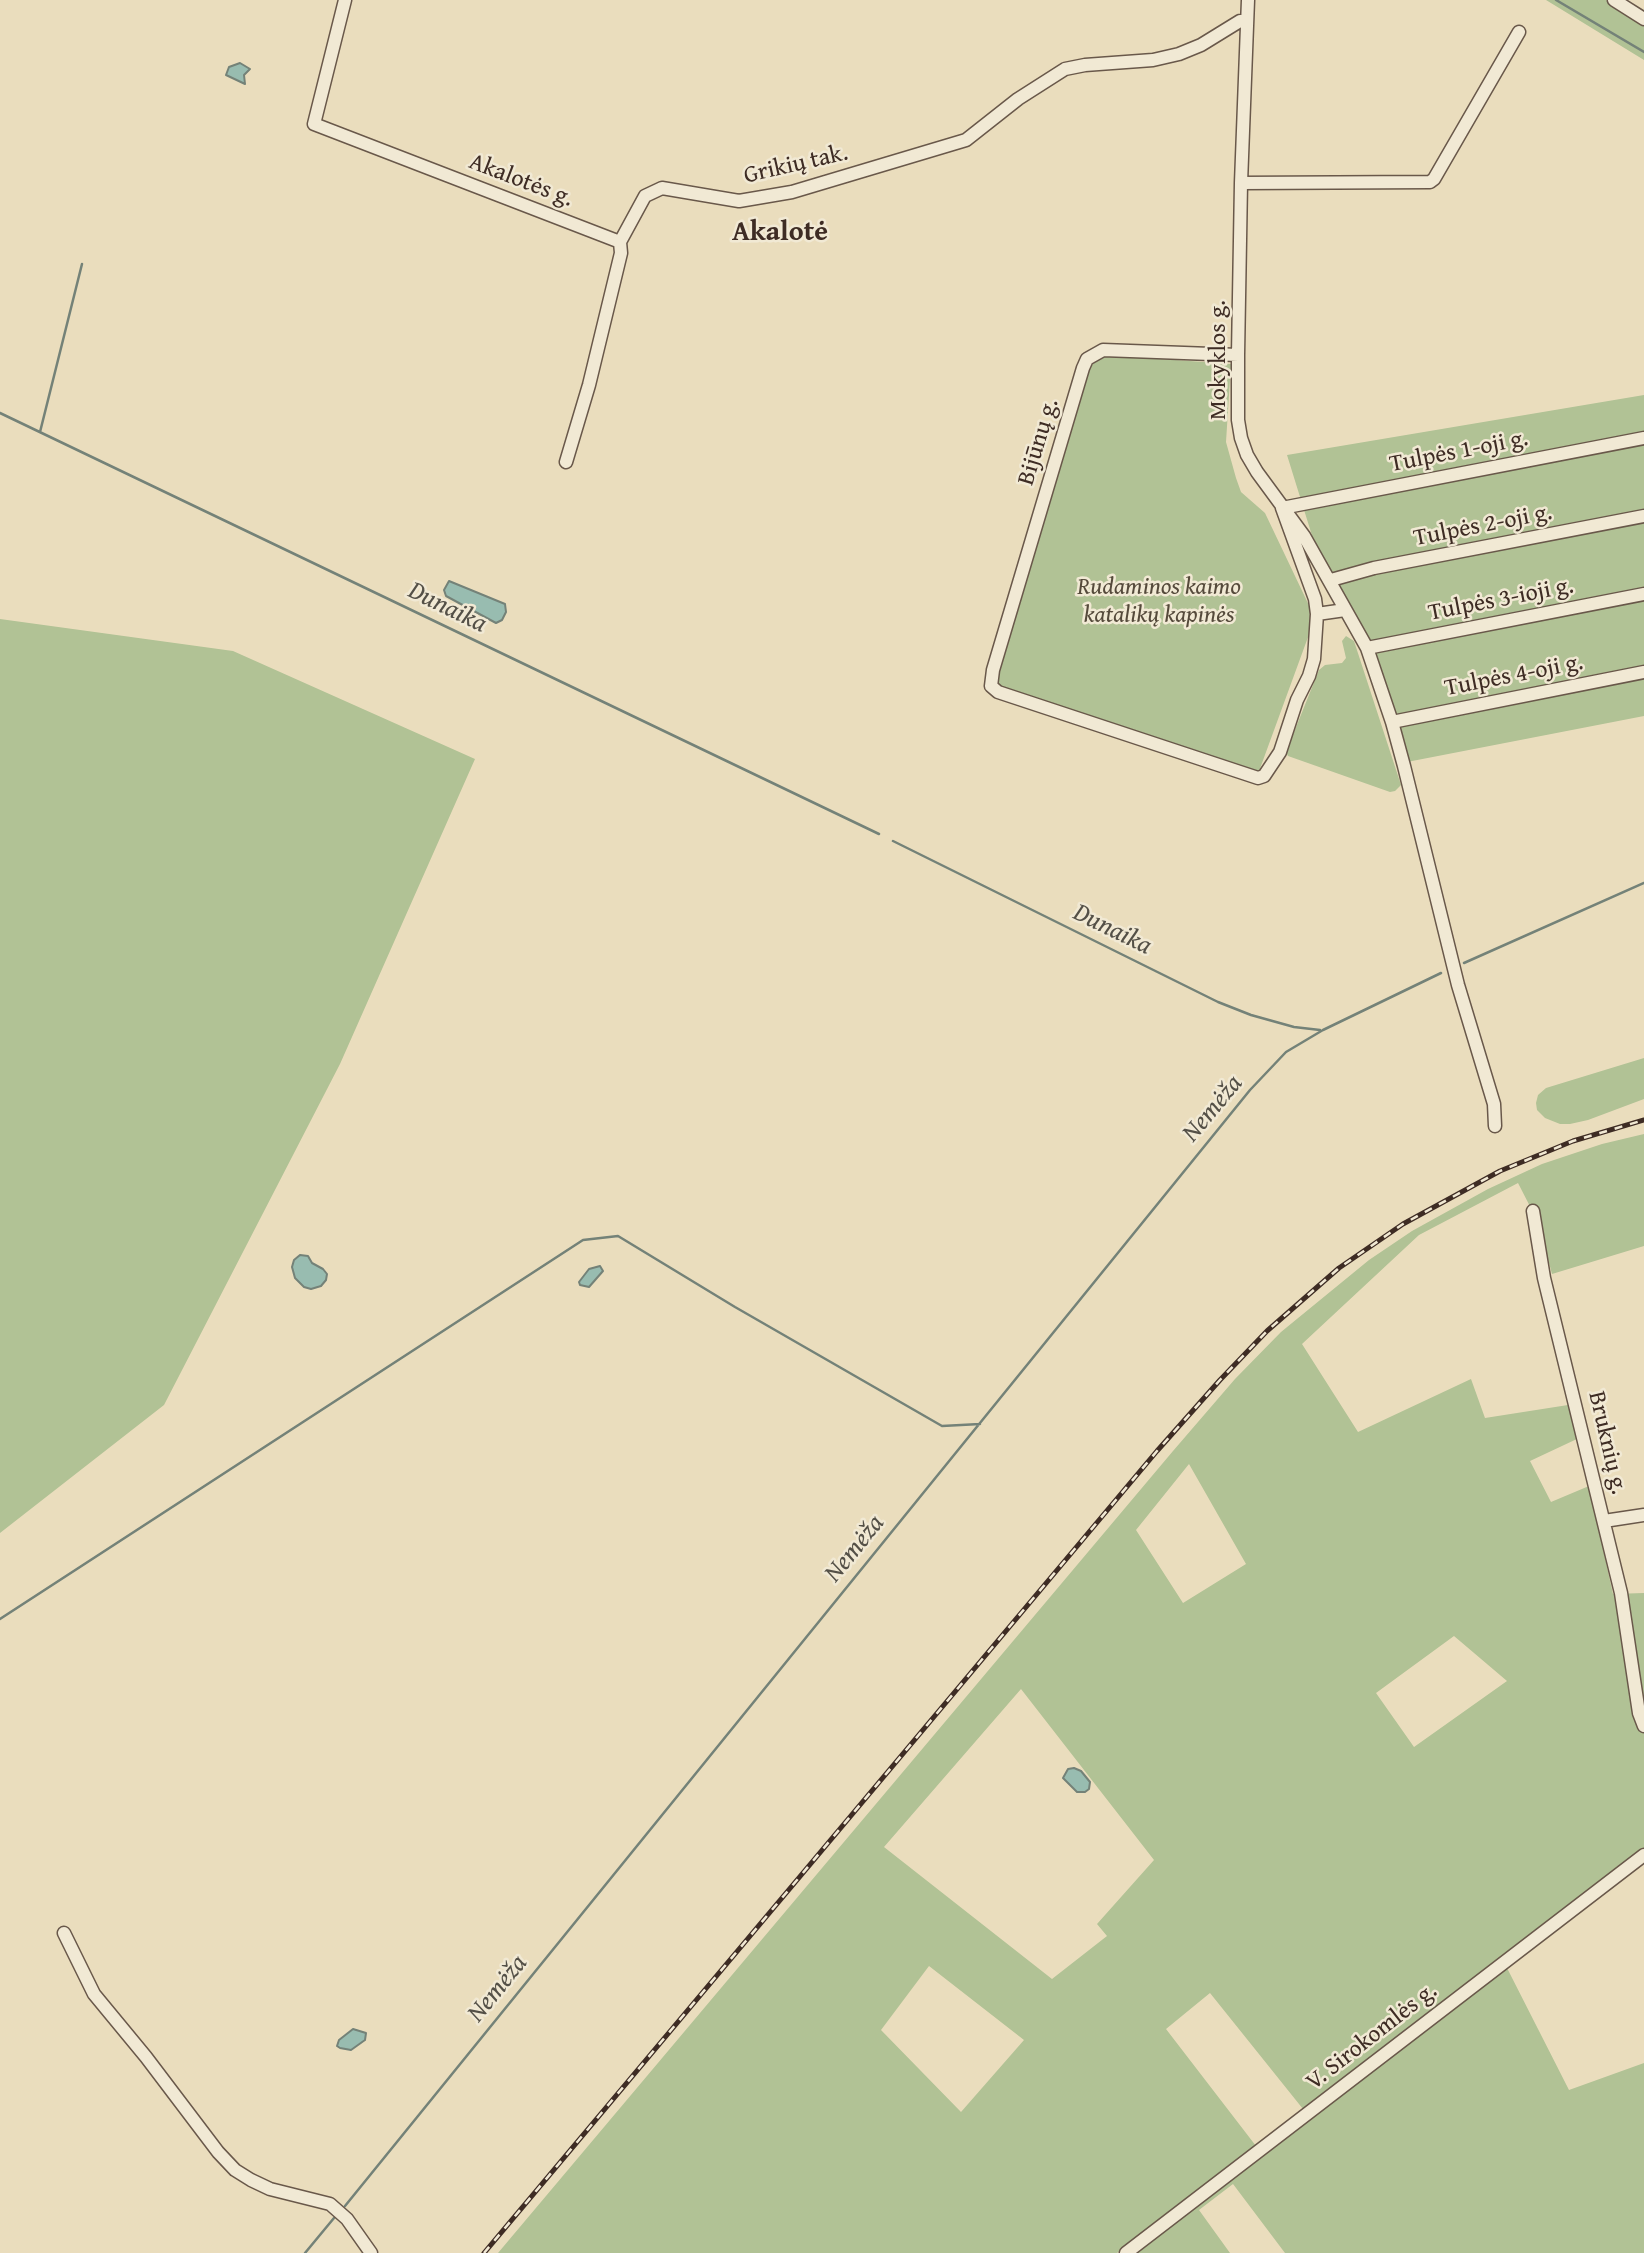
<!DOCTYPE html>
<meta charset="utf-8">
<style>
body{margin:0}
canvas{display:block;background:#eaddbd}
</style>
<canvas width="1644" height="2253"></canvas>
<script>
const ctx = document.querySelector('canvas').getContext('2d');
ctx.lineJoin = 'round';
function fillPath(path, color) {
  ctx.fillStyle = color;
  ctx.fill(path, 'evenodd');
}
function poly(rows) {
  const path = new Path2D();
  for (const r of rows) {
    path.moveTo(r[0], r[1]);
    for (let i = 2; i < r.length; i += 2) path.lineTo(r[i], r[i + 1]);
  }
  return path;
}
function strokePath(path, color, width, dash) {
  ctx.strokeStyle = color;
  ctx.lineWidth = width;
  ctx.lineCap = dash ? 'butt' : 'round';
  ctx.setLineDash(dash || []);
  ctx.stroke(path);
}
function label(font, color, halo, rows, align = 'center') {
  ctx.font = font + ' "Gentium Book Plus",serif';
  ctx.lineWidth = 5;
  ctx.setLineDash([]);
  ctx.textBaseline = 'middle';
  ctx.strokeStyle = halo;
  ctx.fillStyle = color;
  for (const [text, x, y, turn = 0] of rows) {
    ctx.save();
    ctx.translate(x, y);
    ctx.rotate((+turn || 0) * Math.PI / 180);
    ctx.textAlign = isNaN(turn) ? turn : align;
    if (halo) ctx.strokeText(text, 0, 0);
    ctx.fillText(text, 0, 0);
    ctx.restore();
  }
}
fillPath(poly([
 [1546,0,1606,0,1644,24,1644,60],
 [1107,355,1231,364,1226,442,1236,478,1241,492,1265,513,1315,618,1258,774,997,686,994,678,1089,368,1100,357],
 [1644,395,1644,716,1407,762,1371,642,1314,542,1287,455],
 [0,619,233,651,475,759,340,1064,164,1405,0,1533],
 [1346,636,1354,641,1401,785,1395,791,1390,792,1288,756,1286,752,1319,670,1325,665,1342,663,1346,658,1342,641],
 [1644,1058,1644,1099,1588,1120,1570,1124,1560,1124,1545,1118,1537,1110,1536,1103,1538,1095,1546,1088],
 [1644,1134,1644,1246,1552,1274,1538,1222,1518,1183,1419,1235,1302,1344,1358,1432,1471,1379,1485,1418,1568,1405,1579,1438,1530,1461,1551,1502,1589,1486,1613,1594,1644,1593,1644,1852,1303,2109,1210,1993,1166,2029,1256,2146,1117,2253,498,2253,1173,1451,1235,1379,1281,1332,1369,1260,1412,1231,1488,1189,1542,1164,1602,1144],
 [1189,1464,1246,1564,1183,1603,1136,1530],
 [1454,1636,1507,1681,1414,1747,1376,1693],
 [1021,1689,1154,1860,1097,1924,1107,1936,1052,1979,884,1847],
 [929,1966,1024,2040,961,2112,881,2030],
 [1506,1966,1569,2090,1644,2063,1644,2253,1285,2253,1233,2184,1199,2210,1230,2253,1133,2253]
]), '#b1c295');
const water = poly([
 [240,63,250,69,244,75,245,84,226,75,229,67,240,63],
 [449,581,505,604,506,612,502,620,496,623,446,596,444,590,449,581],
 [300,1255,308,1256,312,1263,323,1269,327,1274,326,1280,321,1286,311,1289,304,1287,295,1278,292,1267,294,1260,300,1255],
 [600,1266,603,1271,589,1287,580,1285,579,1282,589,1269,600,1266],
 [1074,1768,1081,1771,1090,1782,1089,1789,1085,1792,1077,1792,1063,1778,1068,1769,1074,1768],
 [353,2029,366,2033,365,2040,351,2050,340,2048,337,2046,339,2040,353,2029]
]);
fillPath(water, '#98bcb0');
strokePath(water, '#748278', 2);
strokePath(poly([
 [1556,0,1644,52],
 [0,413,879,834],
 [40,432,82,264],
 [893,841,1218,1002,1251,1015,1294,1027,1320,1030],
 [1464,963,1644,883],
 [0,1619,583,1240,618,1236,735,1307,942,1426,980,1424],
 [345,2206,1250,1090,1286,1052,1323,1030,1441,973],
 [305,2253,334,2218]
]), '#748278', 2.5);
const minor = poly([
 [345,0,314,124,620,242,621,253,589,385,566,462],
 [1248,0,1241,183,1238,355,1238,420,1241,438,1247,455,1257,472,1304,536,1367,648,1392,722,1404,766,1458,985,1494,1104,1495,1126],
 [1614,0,1644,19],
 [1241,183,1430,182,1434,179,1519,32],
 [620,242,645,196,662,188,739,201,792,192,966,140,1018,99,1065,69,1085,65,1153,60,1179,54,1201,45,1240,21,1247,21],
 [1238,355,1103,350,1087,359,1083,368,993,670,991,686,998,692,1258,778,1264,776,1280,752,1297,700,1309,676,1314,659,1317,614,1315,599,1282,508,1644,438],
 [1331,580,1374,568,1644,516],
 [1317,614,1345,610],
 [1367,648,1644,594],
 [1392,722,1644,672],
 [1533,1211,1544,1278,1621,1593,1639,1713,1644,1726],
 [1604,1521,1644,1515],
 [64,1933,94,1994,146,2057,218,2152,235,2170,251,2180,270,2189,330,2204,347,2219,371,2253],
 [1126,2253,1644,1855]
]);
strokePath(minor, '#69584a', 15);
strokePath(minor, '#f1e9d4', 12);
const rail = poly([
 [484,2253,1157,1451,1220,1380,1267,1331,1339,1268,1403,1224,1500,1171,1573,1141,1644,1120]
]);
strokePath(rail, '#3e2c24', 5);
strokePath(rail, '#f1e9d4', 2.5, [8]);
label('24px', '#3e2c24', '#f1e9d4', [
 ["Grikių tak.",796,165,-13],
 ["Akalotės g.",521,181,21],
 ["Mokyklos g.",1219,360,-90],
 ["Bijūnų g.",1039,442,-73],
 ["Tulpės 1-oji g.",1459,452,-11],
 ["Tulpės 2-oji g.",1483,526,-11],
 ["Tulpės 3-ioji g.",1501,600,-11],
 ["Tulpės 4-oji g.",1514,676,-11],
 ["Bruknių g.",1607,1443,77],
 ["V. Sirokomlės g.",1372,2037,-38]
]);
label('italic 24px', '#554a3b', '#f1e9d4', [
 ["Rudaminos kaimo",1159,588],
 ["katalikų kapinės",1159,616]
]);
label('italic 26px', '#545047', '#f1e9d4', [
 ["Dunaika",447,608,26],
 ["Dunaika",1112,930,26],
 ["Nemėža",1213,1109,-50],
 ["Nemėža",855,1549,-51],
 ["Nemėža",498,1989,-51]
]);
label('bold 28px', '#3e2c24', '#f1e9d4', [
 ["Akalotė",780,233]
]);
</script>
